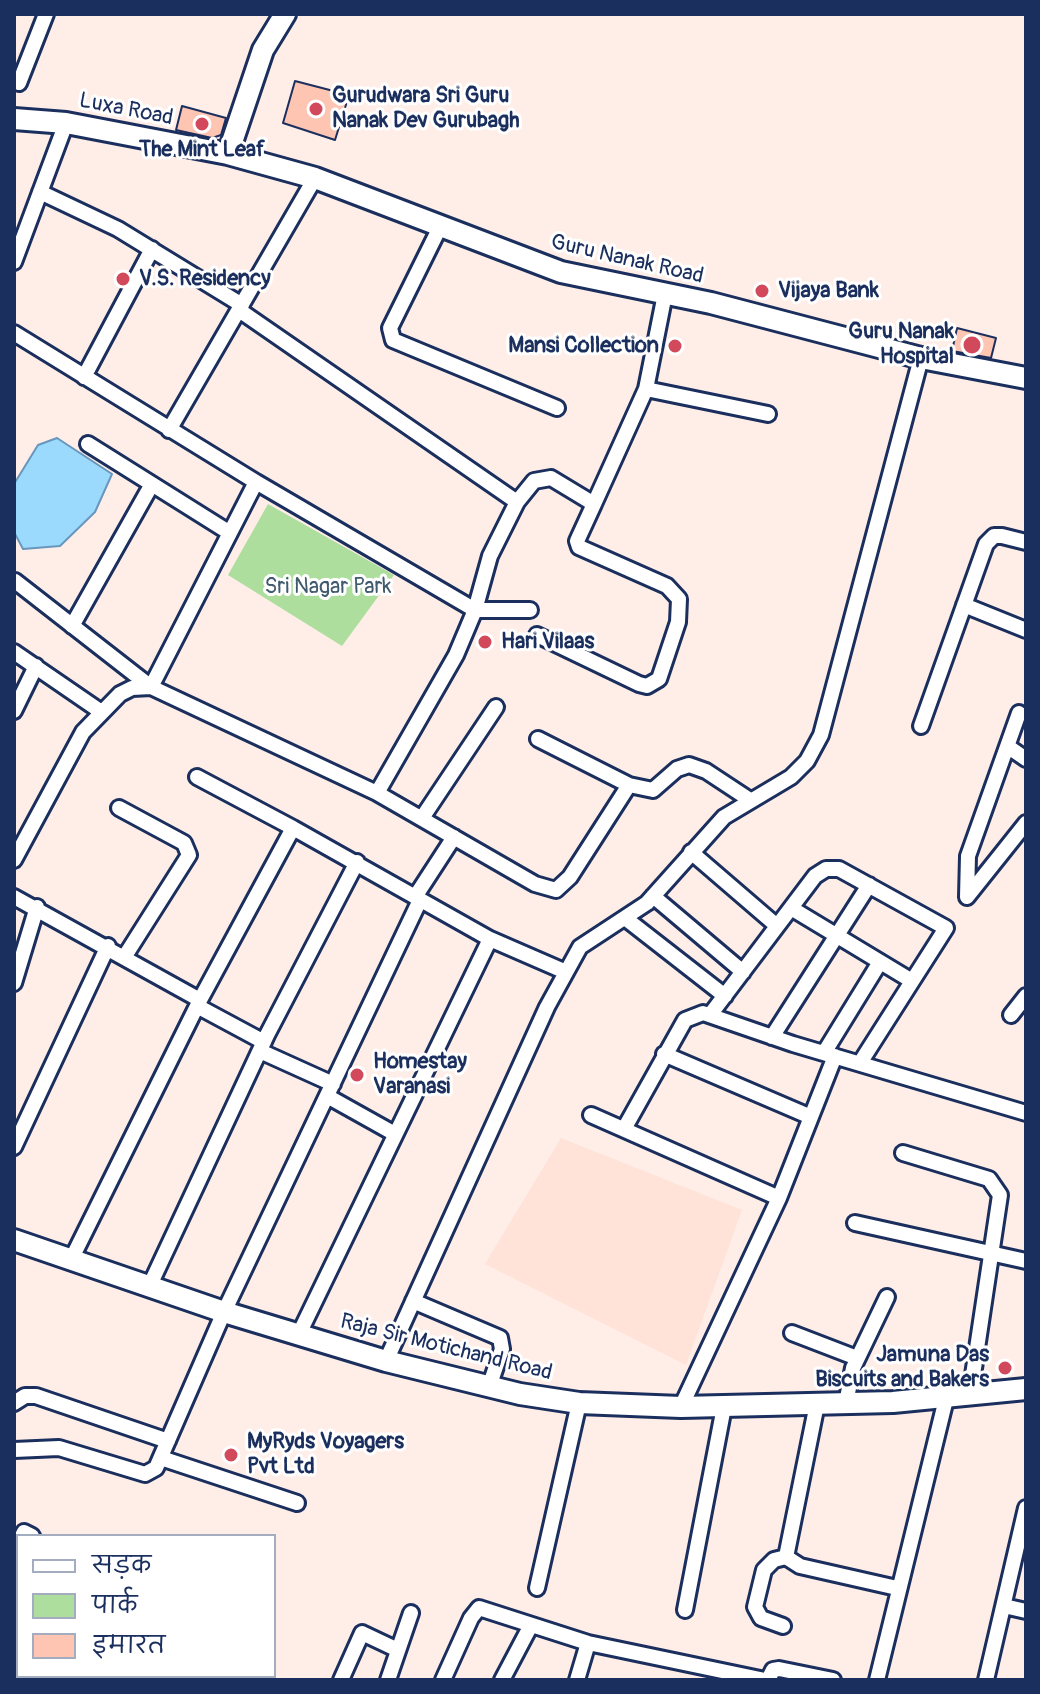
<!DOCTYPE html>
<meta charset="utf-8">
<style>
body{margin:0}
#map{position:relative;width:1040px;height:1694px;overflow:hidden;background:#ffeee8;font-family:Pangolin,"Playpen Sans Deva",sans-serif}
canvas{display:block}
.frame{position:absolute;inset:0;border:16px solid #1b2f5e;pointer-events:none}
.legend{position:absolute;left:16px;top:1534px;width:260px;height:144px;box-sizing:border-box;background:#fff;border:2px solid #a4acbf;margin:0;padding:10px 14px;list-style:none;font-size:24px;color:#1b2f5e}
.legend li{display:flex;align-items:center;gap:16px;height:40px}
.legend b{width:40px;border:2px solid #a4acbf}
</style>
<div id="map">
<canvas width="1040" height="1694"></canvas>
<div class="frame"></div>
<ul class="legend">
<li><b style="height:10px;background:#fff"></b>सड़क</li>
<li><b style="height:22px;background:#adde9e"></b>पार्क</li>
<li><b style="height:22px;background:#fec5b3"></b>इमारत</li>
</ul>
</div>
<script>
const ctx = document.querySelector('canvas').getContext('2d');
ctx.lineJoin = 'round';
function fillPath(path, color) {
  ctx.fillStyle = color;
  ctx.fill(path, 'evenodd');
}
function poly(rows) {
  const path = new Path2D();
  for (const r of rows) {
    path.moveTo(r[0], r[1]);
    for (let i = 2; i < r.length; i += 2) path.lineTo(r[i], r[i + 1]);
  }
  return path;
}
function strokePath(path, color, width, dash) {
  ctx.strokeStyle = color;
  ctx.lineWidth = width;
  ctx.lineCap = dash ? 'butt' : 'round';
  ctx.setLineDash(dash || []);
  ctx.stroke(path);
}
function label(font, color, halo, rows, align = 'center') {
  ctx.font = font + ' Pangolin,sans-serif';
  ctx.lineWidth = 6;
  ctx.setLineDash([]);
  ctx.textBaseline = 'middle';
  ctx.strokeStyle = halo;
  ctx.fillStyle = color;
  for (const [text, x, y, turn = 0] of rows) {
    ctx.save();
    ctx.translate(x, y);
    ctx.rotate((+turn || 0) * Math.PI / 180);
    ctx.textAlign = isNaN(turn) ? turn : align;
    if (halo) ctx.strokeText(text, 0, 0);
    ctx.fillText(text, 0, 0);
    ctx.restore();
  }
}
fillPath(poly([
 [561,1138,742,1210,686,1365,485,1264]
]), '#ffe2d8');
fillPath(poly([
 [268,504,394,575,342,646,228,575]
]), '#adde9e');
const water = poly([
 [57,438,112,474,95,512,60,546,23,549,14,532,14,484,38,445,57,438]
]);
fillPath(water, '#9bdafc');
strokePath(water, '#6896bd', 2);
const building = poly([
 [295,81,349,95,335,140,283,123,295,81],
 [182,106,226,118,221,135,212,138,176,130,182,106],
 [957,328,996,338,991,358,952,351,957,328]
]);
fillPath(building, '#fec5b3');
strokePath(building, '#1b2f5e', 2);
const street = poly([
 [19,83,46,14],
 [40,192,118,229,242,305],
 [440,227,390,328,393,340,557,408],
 [14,262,66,123],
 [239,310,517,502],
 [14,333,256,482],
 [84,377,152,249],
 [646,389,768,414],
 [169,430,315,178],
 [88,444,230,533],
 [15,581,151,687,256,482,475,610,456,655,377,793],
 [964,605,1026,630],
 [530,610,475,610,490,556,517,502,534,481,551,478,594,504,646,389,665,294],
 [72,626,152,484],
 [537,635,639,684,647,686,659,679,678,622,679,599,667,586,579,547,577,541,594,504],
 [14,652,100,711],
 [14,711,36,666],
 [921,726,986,544,994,536,1002,536,1026,542],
 [1010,748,1026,759],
 [197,777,293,828],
 [629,785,653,790,677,769,689,765,706,771,750,800],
 [119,808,184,843,189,855,125,956],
 [422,818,496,707],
 [691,852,777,926],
 [14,860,83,732,120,694,132,688,151,687,377,793,535,884,556,890,570,877,629,785,538,739],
 [653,896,743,972],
 [14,897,200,1000],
 [415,897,454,837],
 [967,897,968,856,1019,713],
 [967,897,1026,823],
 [791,908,912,981],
 [625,918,725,996],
 [14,983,37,907],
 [197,1006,264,1042],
 [710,1015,815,876,826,869,839,869,946,928,860,1063],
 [1011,1015,1026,996],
 [772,1037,869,885],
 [260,1051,333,1084],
 [824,1053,880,962],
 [664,1054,811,1117],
 [327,1096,395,1134],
 [591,1115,779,1198],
 [624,1129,685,1020,703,1013,793,1044,1026,1113],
 [14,1147,108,946],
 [903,1153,989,1179,1000,1195,970,1395],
 [855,1223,1026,1261],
 [72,1258,200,1000,293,828,490,939,566,972],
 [150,1285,267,1035,357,862],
 [413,1301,500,1338,502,1349,489,1387],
 [792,1333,857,1358],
 [299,1334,490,939],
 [386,1361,547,1007,580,947,647,903,724,817,791,777,807,761,821,735,921,358],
 [14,1403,25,1396,36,1396,168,1441],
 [846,1403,853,1368,887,1297],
 [817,1404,786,1557,800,1566,897,1588],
 [681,1407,779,1198,835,1056],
 [14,1450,59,1448,145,1474,156,1468,224,1312,420,900],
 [161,1458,297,1503],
 [22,1536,24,1532,32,1536],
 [537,1588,579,1403],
 [1004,1606,1026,1611],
 [685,1610,724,1407],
 [14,1620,18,1622],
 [783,1626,761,1618,755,1607,764,1570,774,1560,786,1557],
 [143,1676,154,1680],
 [75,1680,78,1676],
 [132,1680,133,1676],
 [218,1680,219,1676],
 [341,1680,362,1633,398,1650],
 [388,1680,411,1613],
 [443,1680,471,1618,479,1608,588,1643,765,1680],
 [502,1680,530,1627],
 [577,1680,588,1643],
 [768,1680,773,1670,779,1669,833,1680],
 [877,1680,946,1399],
 [986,1680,1026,1508]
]);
const secondary = poly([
 [14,119,66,123,228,154,315,178,561,272,711,303,921,358,1026,378],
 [228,154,263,50,285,14],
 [14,1240,224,1312,386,1361,520,1394,579,1403,681,1407,893,1402,1026,1389]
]);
strokePath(street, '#1b2f5e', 20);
strokePath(secondary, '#1b2f5e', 26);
strokePath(street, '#fff', 14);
strokePath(secondary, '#fff', 20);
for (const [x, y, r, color] of [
 [316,109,8,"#d1495b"],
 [202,124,8,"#d1495b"],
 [123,279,8,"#d1495b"],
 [762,291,8,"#d1495b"],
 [972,345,10,"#d1495b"],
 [675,346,8,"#d1495b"],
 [485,642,8,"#d1495b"],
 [357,1075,8,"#d1495b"],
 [1005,1368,8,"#d1495b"],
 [231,1455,8,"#d1495b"]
]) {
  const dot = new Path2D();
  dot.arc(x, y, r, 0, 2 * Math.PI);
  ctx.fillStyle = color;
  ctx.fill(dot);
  strokePath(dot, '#fff', 3);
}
label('bold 22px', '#1b2f5e', '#fff', [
 ["Gurudwara Sri Guru",332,96],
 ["Nanak Dev Gurubagh",332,121],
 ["The Mint Leaf",202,150,"center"],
 ["V.S. Residency",139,279],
 ["Vijaya Bank",778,291],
 ["Guru Nanak",954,332,"right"],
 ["Hospital",954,357,"right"],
 ["Mansi Collection",659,346,"right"],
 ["Hari Vilaas",501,642],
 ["Homestay",373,1062],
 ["Varanasi",373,1087],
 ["Jamuna Das",989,1355,"right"],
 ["Biscuits and Bakers",989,1380,"right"],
 ["MyRyds Voyagers",247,1442],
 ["Pvt Ltd",247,1467]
], 'left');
label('22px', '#1b2f5e', '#fff', [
 ["Luxa Road",126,110,11],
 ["Guru Nanak Road",627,260,13],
 ["Raja Sir Motichand Road",446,1348,14]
]);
label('22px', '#405b6e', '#fff', [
 ["Sri Nagar Park",328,587]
]);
</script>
